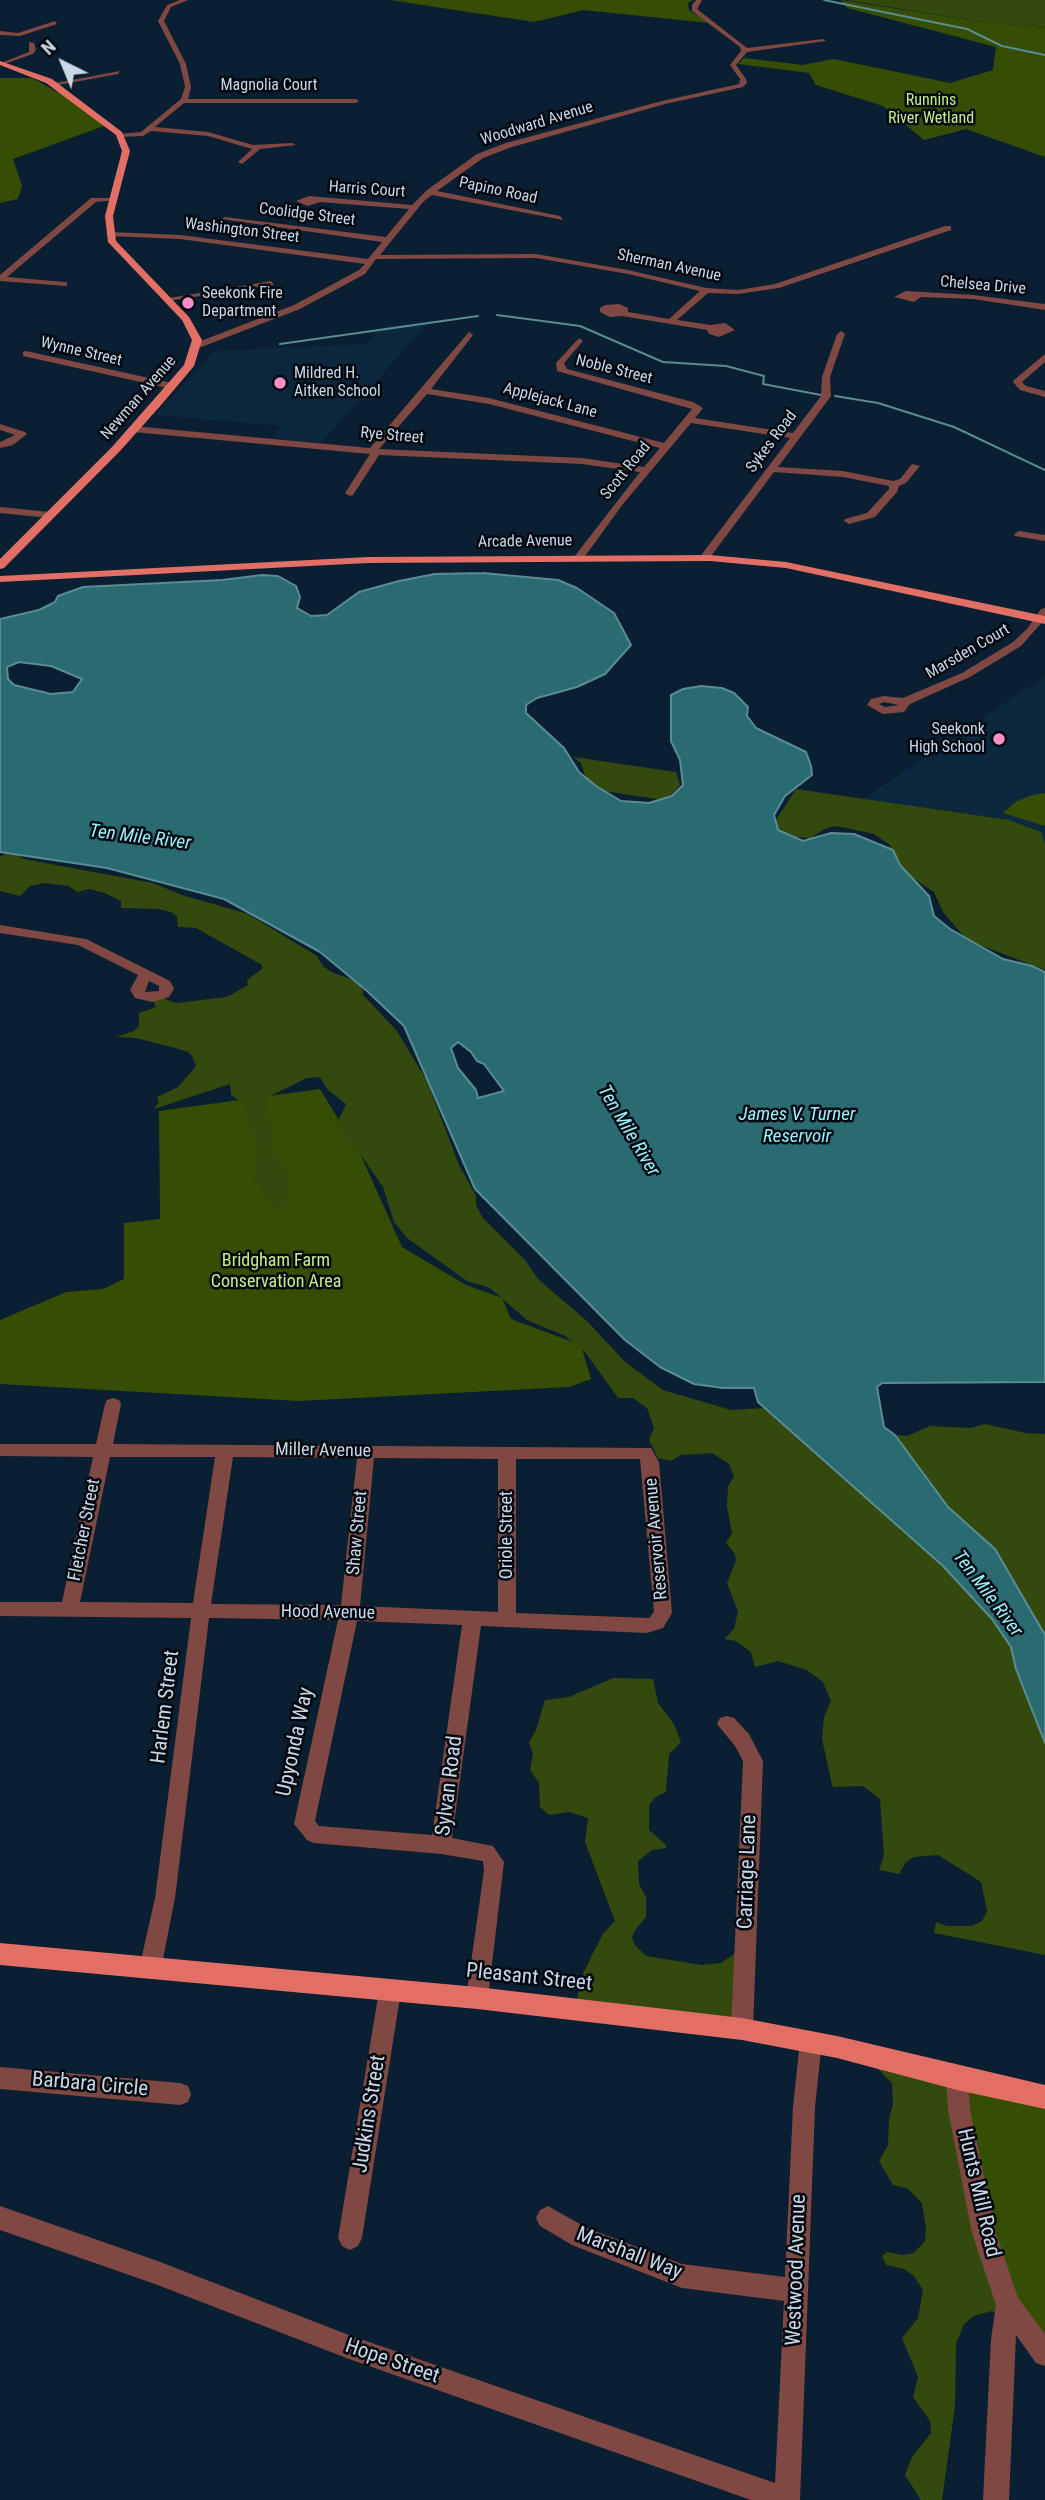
<!DOCTYPE html>
<style>
body{margin:0}
#map{position:relative;width:1045px;height:2500px;overflow:hidden;background:#0a1f31;font-family:"Roboto Condensed",sans-serif}
canvas{display:block}
.north{position:absolute;left:28px;top:28px;width:70px;height:70px;-webkit-text-stroke:5px #020810;paint-order:stroke;rotate:317deg;font-size:19px;font-weight:700;line-height:28px;text-align:center;color:#cad8e4}
.north::after{content:'';display:block;margin:auto;width:24px;height:32px;background:#cad8e4;clip-path:polygon(50% 0,100% 100%,50% 72%,0 100%)}
</style>
<div id="map">
<canvas width="1045" height="2500"></canvas>
<div class="north">N</div>
</div>
<script>
const ctx = document.querySelector('canvas').getContext('2d');
ctx.lineJoin = 'round';
function fillPath(path, color) {
  ctx.fillStyle = color;
  ctx.fill(path, 'evenodd');
}
function poly(rows) {
  const path = new Path2D();
  for (const r of rows) {
    path.moveTo(r[0], r[1]);
    for (let i = 2; i < r.length; i += 2) path.lineTo(r[i], r[i + 1]);
  }
  return path;
}
function strokePath(path, color, width, dash) {
  ctx.strokeStyle = color;
  ctx.lineWidth = width;
  ctx.lineCap = dash ? 'butt' : 'round';
  ctx.setLineDash(dash || []);
  ctx.stroke(path);
}
function label(font, color, halo, rows, align = 'center') {
  ctx.font = font + ' "Roboto Condensed",sans-serif';
  ctx.lineWidth = 5;
  ctx.setLineDash([]);
  ctx.textBaseline = 'middle';
  ctx.strokeStyle = halo;
  ctx.fillStyle = color;
  for (const [text, x, y, turn = 0] of rows) {
    ctx.save();
    ctx.translate(x, y);
    ctx.rotate((+turn || 0) * Math.PI / 180);
    ctx.textAlign = isNaN(turn) ? turn : align;
    if (halo) ctx.strokeText(text, 0, 0);
    ctx.fillText(text, 0, 0);
    ctx.restore();
  }
}
fillPath(poly([
 [430,321,321,443,272,438,281,426,156,415,214,351,366,344,384,326],
 [1045,676,1045,880,1027,826,860,801]
]), '#0c283f');
fillPath(poly([
 [390,0,693,0,688,3,689,10,709,23,583,10,534,22],
 [841,0,975,21,1045,28,1045,157,966,129,924,140,883,106,816,85,809,73,738,64,744,58,803,65,834,59,950,83,993,70,996,47,847,8],
 [0,78,32,78,59,93,78,100,104,126,13,159,22,186,18,199,0,203],
 [1045,793,1045,826,1003,813,1017,801,1032,795],
 [320,1089,362,1158,402,1247,466,1285,502,1298,511,1319,581,1345,591,1379,569,1387,299,1401,0,1384,0,1320,66,1292,103,1289,124,1279,124,1223,160,1219,159,1111],
 [960,2085,1045,2101,1045,2357,1014,2316]
]), '#364e03');
fillPath(poly([
 [846,0,1045,0,1045,28,975,21],
 [573,757,676,772,680,785,669,798,663,800,598,790,586,778,581,763],
 [796,789,1009,820,1041,832,1045,844,1045,970,967,940,943,912,934,892,904,872,890,845,874,834,837,826,827,828,810,838,782,836,774,823],
 [9,852,19,853,21,858,29,860,153,883,182,895,248,914,317,956,323,966,331,972,362,983,363,995,397,1031,427,1081,459,1165,476,1196,476,1205,483,1218,526,1261,538,1279,588,1322,625,1362,663,1390,731,1410,766,1408,955,1578,992,1619,1011,1647,1016,1669,1045,1743,1045,1955,934,1933,936,1922,947,1926,972,1926,982,1921,987,1911,981,1882,938,1855,914,1857,906,1862,899,1874,879,1870,884,1855,880,1799,863,1786,834,1787,832,1785,822,1739,824,1717,831,1701,823,1682,807,1670,778,1661,755,1667,751,1652,736,1641,724,1639,734,1629,738,1611,727,1583,736,1560,735,1554,726,1543,732,1533,727,1507,728,1486,734,1477,729,1464,712,1453,681,1455,671,1461,658,1458,649,1440,654,1428,647,1408,633,1398,618,1398,585,1352,565,1336,527,1320,490,1288,467,1281,407,1238,394,1222,383,1187,363,1158,338,1130,338,1121,346,1104,328,1090,320,1077,307,1078,268,1097,267,1108,273,1132,271,1149,287,1171,289,1180,286,1202,279,1211,261,1191,253,1176,257,1153,255,1137,248,1129,243,1103,231,1095,230,1084,154,1109,159,1102,157,1097,178,1087,196,1066,192,1056,188,1052,175,1048,136,1038,116,1037,134,1031,139,1026,139,1013,156,1007,152,998,164,995,165,999,176,1003,227,997,248,985,247,980,262,969,262,965,196,928,178,927,177,917,171,912,159,909,121,908,121,901,105,893,89,889,78,892,68,886,45,883,30,886,20,896,0,891,0,857],
 [985,1424,1025,1433,1045,1434,1045,1635,995,1549,948,1507,895,1435,907,1436,930,1426,970,1428],
 [613,1678,653,1679,658,1703,674,1724,681,1742,669,1754,666,1792,656,1797,649,1805,649,1830,666,1845,666,1848,652,1850,638,1861,639,1884,646,1897,646,1917,635,1930,632,1938,635,1945,646,1956,702,1965,721,1963,734,1954,748,1960,744,2018,576,2005,581,1978,594,1951,603,1934,615,1921,585,1842,588,1818,569,1812,549,1815,540,1807,539,1783,530,1770,533,1754,529,1742,536,1730,545,1700,569,1697],
 [877,2068,952,2080,1009,2317,992,2311,974,2316,964,2324,956,2344,955,2406,942,2500,921,2500,905,2475,912,2457,931,2433,930,2421,913,2397,918,2377,902,2338,918,2318,923,2290,914,2276,904,2269,886,2265,882,2256,887,2252,903,2255,914,2253,925,2241,926,2229,922,2203,907,2188,893,2185,879,2161,888,2145,889,2119,893,2104,892,2083]
]), '#34490d');
const water = poly([
 [483,573,558,580,577,588,614,613,631,645,605,674,577,687,537,698,526,705,526,713,564,748,579,772,596,786,621,801,649,803,672,796,683,785,680,760,671,741,671,695,683,689,701,686,722,688,734,693,748,707,747,716,756,728,806,752,811,766,812,775,785,796,774,815,778,830,803,841,831,833,854,834,893,850,900,865,929,896,934,916,950,929,1003,959,1032,966,1045,972,1045,1382,882,1383,877,1387,884,1427,895,1435,948,1507,995,1549,1045,1635,1045,1743,1016,1669,1011,1647,992,1619,943,1566,758,1402,754,1388,723,1388,694,1384,660,1367,625,1340,475,1189,404,1026,367,991,320,952,224,899,107,868,0,852,0,619,39,610,55,602,58,596,83,587,222,580,262,575,278,576,296,586,300,597,297,608,311,616,327,615,359,592,399,581,435,574,483,573],
 [19,662,51,666,82,679,73,692,51,694,14,685,8,679,7,667,19,662],
 [458,1042,471,1052,477,1061,484,1064,504,1091,478,1098,476,1090,458,1068,451,1048,458,1042]
]);
fillPath(water, '#2a6b71');
strokePath(water, '#5a8c94', 2);
strokePath(poly([
 [824,0,967,29,1002,46,1045,55],
 [497,315,580,326,663,362,726,366,764,376,763,384,821,395],
 [280,344,478,316],
 [835,396,878,403,954,427,1045,470]
]), '#5a8c94', 2);
fillPath(poly([
 [180,0,188,0,171,7,164,21,186,64,191,87,188,99,356,99,359,101,356,103,184,103,155,127,208,132,253,145,292,143,296,145,260,149,242,164,238,162,252,149,208,136,151,131,143,136,118,137,120,134,141,132,181,99,185,87,180,64,158,21,167,5,180,0],
 [696,0,702,0,697,9,747,48,823,39,826,41,747,52,736,65,746,79,747,83,743,87,665,104,512,147,483,158,437,191,560,216,563,220,432,195,423,202,380,255,536,254,628,270,706,288,738,290,775,284,945,226,951,226,951,230,779,288,738,294,708,293,677,320,711,325,725,323,735,330,719,337,709,334,707,330,622,316,610,317,600,312,600,308,605,305,619,304,628,308,628,312,669,319,700,291,628,274,536,258,376,259,365,274,300,309,196,349,193,348,193,344,294,305,359,270,365,264,180,239,110,236,106,234,110,232,180,235,368,259,382,242,221,219,225,217,386,237,409,209,320,202,308,206,296,201,309,196,412,205,427,190,477,154,506,143,662,101,739,84,740,79,730,65,741,51,740,47,692,11,692,5,696,0],
 [55,21,57,24,20,36,0,35,0,31,18,33,55,21],
 [29,42,34,43,36,50,33,54,1,65,1,63,29,52,29,42],
 [120,71,118,74,53,86,50,84,120,71],
 [91,198,112,198,116,200,96,202,7,277,64,282,67,282,67,286,0,281,0,275,91,198],
 [271,281,274,285,167,301,163,299,271,281],
 [906,291,973,295,1045,304,1045,310,973,299,921,297,914,302,894,297,906,291],
 [841,331,845,334,830,377,831,396,778,467,843,471,893,481,900,479,912,464,920,466,906,483,899,486,897,492,875,517,849,524,844,521,845,519,867,513,889,489,889,486,843,477,774,472,708,560,704,561,699,558,790,438,691,423,623,504,583,559,579,560,574,557,640,472,582,464,379,455,353,495,350,496,345,493,370,454,133,432,128,429,133,426,370,448,469,332,473,335,431,389,489,398,664,443,692,409,557,371,556,363,579,338,583,341,564,363,567,369,693,402,703,408,695,418,793,433,821,396,822,377,837,334,841,331],
 [427,394,489,404,660,448,644,467,582,458,379,449,427,394],
 [26,351,172,383,176,386,172,389,23,356,23,352,26,351],
 [1045,354,1045,362,1022,382,1026,386,1045,391,1045,397,1020,390,1013,382,1014,380,1045,354],
 [0,424,25,432,27,434,13,445,0,448,0,442,15,435,0,430,0,424],
 [0,507,50,512,55,515,50,518,0,513,0,507],
 [1019,531,1045,535,1045,541,1015,536,1014,534,1019,531],
 [1045,608,1045,619,1021,646,970,677,910,704,904,712,883,714,867,705,871,699,884,696,903,698,962,673,1013,642,1027,629,1041,609,1045,608],
 [884,702,899,705,885,707,879,704,884,702],
 [0,925,86,939,170,981,174,989,169,997,152,1002,135,998,130,990,138,975,78,945,0,933,0,925],
 [149,981,159,986,159,991,145,992,149,981],
 [113,1398,119,1400,121,1404,113,1444,651,1448,659,1462,672,1613,663,1628,647,1633,481,1626,452,1838,493,1846,504,1862,488,1998,485,2005,477,2008,469,2005,466,1998,484,1871,483,1861,441,1854,314,1843,307,1840,294,1824,338,1620,209,1618,175,1898,161,1969,158,1976,150,1979,142,1976,139,1969,155,1898,191,1618,0,1616,0,1602,62,1602,93,1457,0,1456,0,1444,96,1444,105,1404,107,1400,113,1398],
 [110,1457,215,1457,193,1603,80,1602,110,1457],
 [233,1457,357,1458,341,1605,211,1604,233,1457],
 [374,1458,498,1459,498,1612,360,1606,374,1458],
 [516,1459,640,1459,654,1612,649,1618,516,1613,516,1459],
 [357,1621,462,1625,432,1835,319,1826,315,1821,357,1621],
 [727,1716,734,1718,749,1734,763,1761,753,2029,750,2036,742,2039,734,2036,731,2029,743,1761,735,1746,717,1724,720,1718,727,1716],
 [390,1981,398,1984,401,1991,362,2238,358,2246,350,2250,342,2246,338,2238,379,1991,382,1984,390,1981],
 [811,2031,819,2034,822,2041,815,2107,800,2500,751,2500,349,2359,155,2284,0,2230,0,2206,155,2260,349,2335,775,2483,784,2301,682,2288,572,2245,540,2226,536,2218,540,2210,548,2206,587,2228,682,2264,785,2277,793,2107,800,2041,803,2034,811,2031],
 [0,2067,180,2083,188,2086,191,2094,188,2102,180,2105,0,2089,0,2067],
 [957,2067,965,2071,968,2078,970,2110,996,2233,1018,2298,1045,2334,1045,2366,1036,2363,1016,2335,1009,2500,983,2500,991,2339,996,2305,972,2233,948,2110,946,2078,949,2071,957,2067]
]), '#7f4843');
fillPath(poly([
 [0,61,52,79,122,132,130,151,113,216,116,241,189,317,202,340,194,366,162,404,120,451,4,568,0,569,0,559,112,447,184,365,192,340,182,320,108,242,105,216,122,151,116,135,46,83,0,65,0,61],
 [710,555,786,562,1045,616,1045,624,786,568,710,561,368,563,0,582,0,576,368,557,710,555],
 [0,1943,477,1987,742,2018,837,2036,1045,2085,1045,2109,957,2090,837,2058,742,2040,477,2009,0,1965,0,1943]
]), '#e26f66');
for (const [x, y, r, color] of [
 [188,303,7,"#fc8fc3"],
 [280,383,7,"#fc8fc3"],
 [999,739,7,"#fc8fc3"]
]) {
  const dot = new Path2D();
  dot.arc(x, y, r, 0, 2 * Math.PI);
  ctx.fillStyle = color;
  ctx.fill(dot);
  strokePath(dot, '#020810', 2.5);
}
label('16px', '#cad8e4', '#020810', [
 ["Magnolia Court",269,86],
 ["Woodward Avenue",537,124,-17],
 ["Harris Court",367,190,4],
 ["Papino Road",498,191,12],
 ["Coolidge Street",307,215,7],
 ["Washington Street",242,231,7],
 ["Sherman Avenue",669,266,12],
 ["Chelsea Drive",983,286,5],
 ["Wynne Street",81,352,13],
 ["Noble Street",614,370,14],
 ["Newman Avenue",139,398,-49],
 ["Applejack Lane",550,401,15],
 ["Rye Street",392,436,5],
 ["Sykes Road",772,442,-53],
 ["Scott Road",626,471,-51],
 ["Arcade Avenue",525,542,-1],
 ["Marsden Court",968,652,-30]
]);
label('16px', '#c5f088', '#020810', [
 ["Runnins",931,101],
 ["River Wetland",931,119]
]);
label('16px', '#cad8e4', '#020810', [
 ["Seekonk Fire",202,294],
 ["Department",202,312],
 ["Mildred H.",294,374],
 ["Aitken School",294,392],
 ["Seekonk",985,730,"right"],
 ["High School",985,748,"right"]
], 'left');
label('18px', '#c5f088', '#020810', [
 ["Bridgham Farm",276,1261],
 ["Conservation Area",276,1282]
]);
label('18px', '#cad8e4', '#020810', [
 ["Miller Avenue",323,1451,1],
 ["Fletcher Street",85,1530,-79],
 ["Shaw Street",358,1533,-85],
 ["Oriole Street",507,1535,-90],
 ["Reservoir Avenue",657,1539,-95],
 ["Hood Avenue",328,1613,1]
]);
label('italic 19px', '#9bf1fa', '#020810', [
 ["Ten Mile River",140,838,7],
 ["James V. Turner",797,1115],
 ["Reservoir",797,1137],
 ["Ten Mile River",628,1131,59],
 ["Ten Mile River",987,1594,53]
]);
label('21px', '#cad8e4', '#020810', [
 ["Harlem Street",166,1707,-83],
 ["Upyonda Way",296,1742,-78],
 ["Sylvan Road",450,1786,-83],
 ["Carriage Lane",748,1872,-88],
 ["Pleasant Street",529,1978,6],
 ["Barbara Circle",90,2085,5],
 ["Judkins Street",370,2114,-81],
 ["Hunts Mill Road",978,2193,77],
 ["Marshall Way",629,2254,21],
 ["Westwood Avenue",797,2270,-88],
 ["Hope Street",392,2362,19]
]);
</script>
